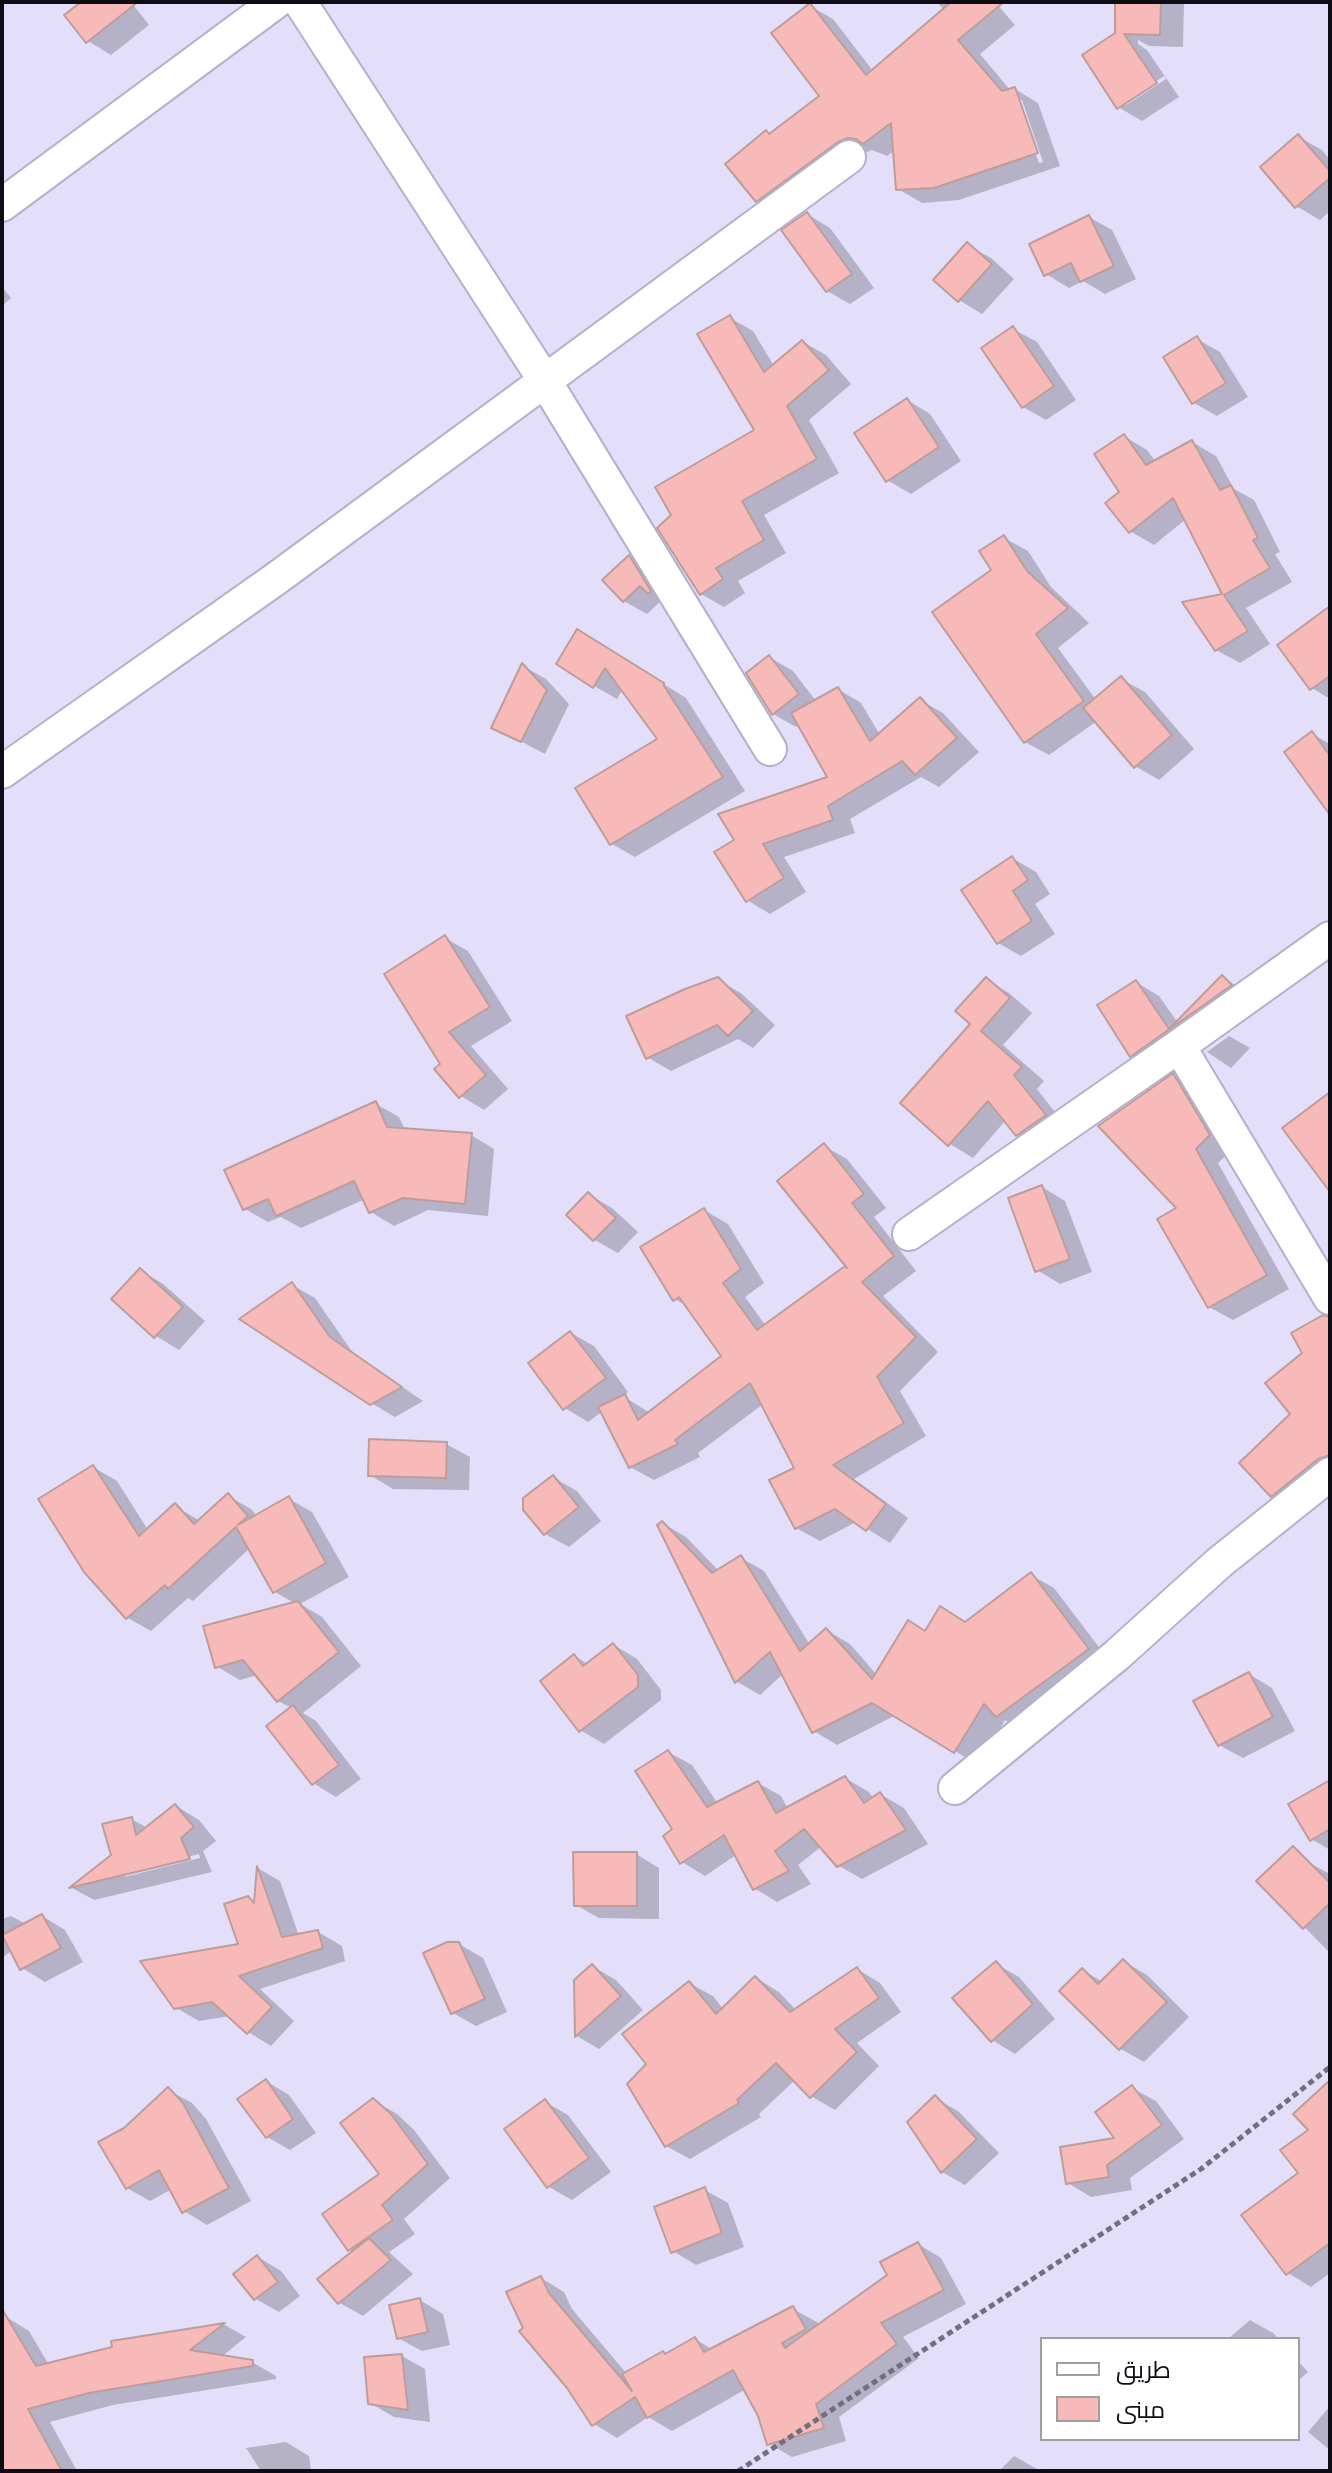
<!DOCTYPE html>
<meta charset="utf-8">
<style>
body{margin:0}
#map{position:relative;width:1332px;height:2473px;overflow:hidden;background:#e3def9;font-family:"Source Sans 3",Cairo,sans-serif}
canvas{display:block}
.frame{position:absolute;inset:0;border:4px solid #0e0c15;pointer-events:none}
.legend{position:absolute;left:1040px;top:2337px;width:260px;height:104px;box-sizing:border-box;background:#fff;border:2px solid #9f9ea1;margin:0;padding:10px 14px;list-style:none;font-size:24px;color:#0e0c15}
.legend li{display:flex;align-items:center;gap:16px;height:40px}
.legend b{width:40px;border:2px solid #9f9ea1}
</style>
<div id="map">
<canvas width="1332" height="2473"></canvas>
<div class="frame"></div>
<ul class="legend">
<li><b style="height:10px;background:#fff"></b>طريق</li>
<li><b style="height:22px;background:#f8bab8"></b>مبنى</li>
</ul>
</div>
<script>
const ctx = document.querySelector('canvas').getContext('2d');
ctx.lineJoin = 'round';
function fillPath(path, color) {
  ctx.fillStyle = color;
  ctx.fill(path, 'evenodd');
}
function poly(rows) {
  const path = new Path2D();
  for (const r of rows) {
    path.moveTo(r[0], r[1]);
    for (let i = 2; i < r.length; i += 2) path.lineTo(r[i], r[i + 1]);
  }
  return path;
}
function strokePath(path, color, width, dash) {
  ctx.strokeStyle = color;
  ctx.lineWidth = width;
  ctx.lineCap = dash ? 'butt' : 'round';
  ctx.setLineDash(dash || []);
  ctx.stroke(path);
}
fillPath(poly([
 [84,2,131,2,149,25,111,55,88,41],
 [937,2,995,2,1015,25,980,54,1011,91,1015,89,1038,103,1060,166,959,200,922,203,898,189,895,150,887,156,872,150,862,154,781,214,757,200,770,135,822,96,810,6,833,19,873,71,944,10],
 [1017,100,1022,100,1043,162,1039,163],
 [1117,2,1184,2,1183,47,1149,46,1138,40,1138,44,1147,50,1179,97,1142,121,1118,107],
 [1164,76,1166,79,1126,105,1126,101],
 [1299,137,1322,150,1330,160,1330,211,1320,220,1296,206],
 [807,214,830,228,874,288,850,304,827,291],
 [1089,217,1112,230,1136,279,1105,294,1083,281,1069,288,1046,274],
 [967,245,991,258,1014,279,982,314,959,300],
 [2,287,11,298,2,306],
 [730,318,753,331,774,366,803,342,826,355,851,384,809,420,839,473,764,515,786,553,738,581,745,593,724,607,701,594,674,515,757,431],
 [1013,329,1037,342,1076,400,1046,420,1023,407],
 [1197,339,1220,352,1248,397,1217,416,1194,403],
 [907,400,930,414,961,461,911,494,887,480],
 [1124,436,1147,450,1156,462,1192,442,1216,456,1234,489,1254,500,1280,552,1275,554,1292,582,1246,608,1270,644,1240,663,1216,650,1186,603,1225,596,1186,519,1154,545,1130,531,1122,492],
 [1004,538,1028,551,1051,587,1089,623,1058,648,1096,700,1121,679,1145,692,1194,749,1159,780,1135,766,1097,721,1049,755,1025,742,994,571],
 [629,557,652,571,662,600,647,614,624,601],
 [1330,608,1330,699,1312,688],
 [601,645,686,698,745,791,635,857,612,844,660,739,623,689,617,699,594,686],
 [769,657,793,671,816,701,838,689,861,703,880,735,920,700,943,713,979,752,939,787,921,777,850,819,855,833,784,857,806,892,770,914,747,900,717,853,830,778,800,725,796,727,773,714],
 [523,666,546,679,569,704,545,754,494,727],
 [1312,734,1330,744,1330,814],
 [1012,858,1036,872,1050,894,1035,904,1055,934,1021,956,998,943],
 [445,938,468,951,512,1021,471,1046,508,1089,484,1110,461,1096,443,1064],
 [1223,978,1246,991,1155,1069,1132,1055,1136,982,1159,996,1178,1023],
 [986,979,1009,993,1032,1013,1003,1045,1044,1081,1037,1089,1068,1129,1041,1148,1017,1135,1006,1120,973,1158,950,1144,973,1024],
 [717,980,741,993,775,1025,753,1048,738,1039,671,1071,647,1057],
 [1229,1036,1250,1048,1231,1068,1207,1052],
 [1173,1076,1197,1089,1233,1149,1218,1163,1289,1289,1233,1320,1209,1307,1180,1208],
 [376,1104,399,1117,405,1130,471,1135,494,1149,488,1216,428,1210,394,1226,371,1212,365,1199,301,1228,281,1217,268,1222,245,1209],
 [824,1146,847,1159,886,1208,874,1217,916,1271,883,1296,938,1352,900,1391,926,1436,854,1479,908,1518,890,1543,856,1522,820,1541,796,1528,797,1468,763,1404,698,1453,700,1457,654,1480,630,1467,603,1411,588,1422,565,1408,571,1333,594,1346,628,1392,623,1396,650,1413,724,1357,688,1307,675,1299,704,1210,728,1224,764,1283,745,1297,766,1326,854,1273],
 [1042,1187,1065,1201,1092,1272,1060,1284,1037,1270],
 [588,1194,612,1208,638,1232,618,1253,595,1240,569,1215],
 [140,1270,163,1284,205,1321,179,1350,156,1336,114,1299],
 [292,1285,315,1298,353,1353,423,1401,395,1417,371,1403],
 [1330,1319,1330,1481,1295,1509,1272,1495,1293,1414,1304,1353],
 [446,1444,470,1457,469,1490,393,1489,370,1475],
 [93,1467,117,1481,148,1530,175,1506,200,1521,228,1496,251,1509,257,1516,289,1499,312,1512,349,1577,300,1604,322,1617,361,1666,303,1713,316,1721,361,1779,336,1797,313,1783,292,1708,278,1701,257,1675,240,1680,216,1666,296,1604,275,1592,250,1548,193,1601,188,1598,151,1631,128,1618],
 [554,1478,577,1491,601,1521,569,1547,545,1534],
 [662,1523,686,1537,719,1571,741,1558,764,1571,810,1645,826,1630,850,1644,877,1675,926,1633,966,1623,1031,1575,1054,1588,1111,1663,1021,1729,1005,1720,978,1765,896,1715,837,1745,814,1731,783,1674,760,1695,736,1681],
 [614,1645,637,1659,661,1690,661,1700,604,1744,580,1730,575,1656,589,1665],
 [1249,1674,1272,1688,1295,1731,1243,1758,1219,1745],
 [668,1752,692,1765,718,1804,758,1783,781,1796,788,1809,845,1778,869,1792,874,1799,880,1794,904,1808,928,1844,862,1879,839,1866,822,1846,798,1865,811,1884,777,1902,754,1888,736,1855,705,1876,682,1862,675,1830],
 [1330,1782,1330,1850,1311,1839],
 [176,1806,199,1820,216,1841,203,1851,212,1872,94,1900,72,1888,113,1856,131,1819,148,1828],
 [199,1854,200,1858,124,1877,130,1871],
 [1289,1852,1330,1874,1330,1953,1259,1881],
 [636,1854,659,1868,659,1919,599,1918,576,1905],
 [259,1869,280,1881,299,1936,318,1932,342,1946,345,1961,260,1989,294,2021,271,2046,248,2032,230,2016,199,2021,175,2007,241,1946,248,1898,256,1903],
 [11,1916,26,1924,42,1916,65,1930,83,1962,45,1982,22,1968,12,1950,2,1958,2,1919],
 [459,1944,483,1958,507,2012,476,2026,453,2013],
 [1123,1961,1147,1975,1189,2017,1144,2062,1121,2049,1062,1991,1082,1970,1103,1982],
 [996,1964,1019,1977,1055,2019,1015,2054,992,2040],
 [592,1966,616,1980,643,2010,599,2049,577,2036,576,1980],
 [857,1969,880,1983,901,2012,857,2043,879,2066,835,2110,811,2096,795,2080,759,2114,761,2117,690,2159,666,2146,648,2064,689,1983,713,1996,723,2009,756,1978,779,1992,796,2010],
 [266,2081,289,2095,316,2133,290,2150,267,2137],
 [1330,2081,1330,2273,1311,2287,1288,2273,1301,2173,1311,2130],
 [1132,2088,1156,2101,1184,2139,1130,2178,1132,2190,1091,2197,1068,2183,1118,2140],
 [168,2090,192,2103,206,2119,251,2201,207,2225,184,2211,172,2189,150,2201,127,2188,125,2129],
 [935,2098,958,2111,999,2153,965,2185,942,2172],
 [373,2100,397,2114,414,2130,450,2178,404,2219,415,2234,389,2252,413,2274,363,2316,340,2303,320,2280,354,2252,350,2250,382,2175],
 [545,2102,568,2115,611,2172,572,2200,549,2187],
 [705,2190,728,2203,744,2247,696,2265,673,2251],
 [918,2244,941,2258,966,2304,903,2337,919,2358,839,2417,846,2441,792,2457,768,2443,760,2415,746,2389,672,2431,648,2417,617,2438,594,2424,541,2278,564,2292,572,2309,627,2374,695,2339,713,2350,793,2309,817,2322,819,2326,889,2275],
 [258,2257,281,2271,300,2296,279,2312,256,2299],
 [420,2300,443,2314,450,2345,422,2351,398,2338],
 [6,2317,29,2331,49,2365,114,2349,113,2343,225,2325,246,2337,221,2357,252,2362,276,2376,276,2379,113,2405,50,2422,77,2471,3,2471,2,2320],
 [1250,2320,1273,2333,1279,2339,1228,2339],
 [402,2356,425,2369,430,2422,394,2417,370,2403],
 [1298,2361,1308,2372,1298,2381],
 [1330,2406,1330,2450,1308,2432],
 [286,2442,309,2456,311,2471,261,2471,246,2448],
 [1014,2456,1037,2469,1039,2471,999,2471]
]), '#0003');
const building = poly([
 [81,2,138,2,86,43,64,15,81,2],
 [951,2,1004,2,958,40,1002,91,1015,87,1038,153,934,188,896,190,891,123,863,144,856,139,848,138,838,142,756,202,725,164,766,130,769,134,819,96,771,33,810,3,866,75,951,2],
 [1115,2,1161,2,1160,35,1124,34,1157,83,1117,109,1082,55,1115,33,1115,2],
 [1298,134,1330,171,1330,178,1295,208,1260,167,1298,134],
 [807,212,852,274,826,292,781,230,807,212],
 [1089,215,1114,266,1080,282,1071,263,1044,276,1029,244,1089,215],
 [967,242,992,264,958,302,933,280,967,242],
 [730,315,764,372,802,340,829,370,787,406,817,459,742,501,764,540,716,568,723,579,700,595,657,528,671,515,655,487,754,430,697,334,730,315],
 [1013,326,1054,386,1022,408,981,348,1013,326],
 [1197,336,1226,383,1192,404,1163,357,1197,336],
 [907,398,939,447,886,482,854,433,907,398],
 [1124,434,1146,465,1192,440,1220,490,1231,485,1258,538,1253,540,1270,568,1224,595,1248,631,1215,651,1182,602,1222,594,1173,498,1129,533,1105,503,1119,492,1094,454,1124,434],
 [1004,535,1027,571,1068,608,1036,634,1084,701,1024,743,932,612,991,570,979,551,1004,535],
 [629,555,651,591,648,594,640,586,623,602,602,580,629,555],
 [1330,606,1330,676,1310,690,1277,645,1330,606],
 [577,629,664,683,664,686,723,777,610,845,575,788,657,739,605,668,593,688,556,664,577,629],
 [769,655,799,694,772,715,746,673,769,655],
 [522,663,547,690,521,742,491,728,522,663],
 [1121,676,1172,735,1134,768,1083,708,1121,676],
 [838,687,870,741,920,697,957,738,915,775,902,761,828,806,833,820,763,844,784,878,746,902,714,852,734,840,718,814,827,777,791,713,838,687],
 [1312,731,1330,756,1330,815,1284,752,1312,731],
 [1012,856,1028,880,1013,891,1032,921,997,944,961,890,1012,856],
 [445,935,490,1007,449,1032,486,1075,459,1098,434,1069,440,1064,384,974,445,935],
 [1222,975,1232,985,1130,1057,1097,1005,1136,980,1169,1029,1222,975],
 [718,977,753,1011,728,1036,717,1025,646,1059,626,1016,685,989,718,977],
 [986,977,1010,998,981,1031,1022,1067,1014,1075,1046,1115,1016,1136,988,1101,948,1146,900,1103,970,1024,955,1011,986,977],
 [1173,1073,1210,1135,1196,1149,1267,1275,1208,1308,1157,1219,1176,1208,1098,1126,1173,1073],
 [1330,1092,1330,1192,1282,1128,1330,1092],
 [376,1101,387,1127,472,1133,465,1204,403,1198,369,1213,354,1181,276,1216,268,1199,243,1210,224,1170,376,1101],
 [824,1143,864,1194,852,1203,894,1256,862,1282,916,1337,877,1377,904,1423,833,1465,886,1504,866,1531,835,1509,795,1529,769,1480,794,1468,750,1383,675,1440,678,1444,629,1468,598,1407,625,1394,638,1420,721,1356,679,1297,673,1301,640,1247,704,1208,741,1269,723,1283,757,1330,845,1266,847,1268,777,1181,824,1143],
 [1042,1185,1070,1259,1035,1272,1008,1198,1042,1185],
 [588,1192,616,1218,593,1241,566,1215,588,1192],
 [140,1268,183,1307,154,1338,111,1299,140,1268],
 [292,1282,330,1337,402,1387,370,1405,239,1319,292,1282],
 [1323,1315,1330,1317,1330,1455,1318,1459,1271,1497,1239,1463,1290,1414,1265,1383,1302,1353,1291,1333,1323,1315],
 [570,1331,606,1378,563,1410,528,1363,570,1331],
 [369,1439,447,1442,446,1478,368,1476,369,1439],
 [93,1465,139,1536,175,1503,194,1524,228,1493,248,1516,238,1525,289,1496,326,1563,273,1593,236,1527,168,1589,165,1585,126,1619,84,1572,38,1499,93,1465],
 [553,1475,579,1507,544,1535,523,1510,523,1498,553,1475],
 [662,1521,712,1573,741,1555,800,1651,826,1628,872,1679,908,1620,925,1631,940,1606,965,1622,1031,1572,1089,1649,996,1717,984,1704,954,1753,872,1703,812,1733,770,1652,735,1683,657,1525,662,1521],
 [298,1601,339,1652,277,1702,243,1660,215,1668,203,1626,298,1601],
 [613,1643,638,1675,638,1687,579,1732,540,1681,574,1654,583,1666,613,1643],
 [1249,1672,1273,1717,1218,1746,1193,1701,1249,1672],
 [293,1705,339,1765,312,1785,266,1726,293,1705],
 [668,1750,707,1807,758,1781,776,1813,845,1776,864,1803,880,1792,906,1830,837,1867,804,1829,775,1851,789,1871,753,1890,724,1835,680,1864,663,1836,672,1829,635,1771,668,1750],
 [1330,1780,1330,1829,1310,1841,1288,1804,1330,1780],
 [175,1804,194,1827,181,1838,190,1859,69,1888,111,1855,102,1824,132,1817,136,1835,175,1804],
 [1293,1846,1330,1883,1330,1903,1303,1929,1256,1881,1293,1846],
 [573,1852,637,1852,637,1906,574,1906,573,1852],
 [257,1866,282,1937,318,1930,323,1948,239,1976,272,2007,247,2034,212,2002,174,2009,140,1961,238,1944,224,1904,248,1896,254,1903,257,1866],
 [42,1914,61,1948,20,1970,2,1935,42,1914],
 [447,1942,459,1942,485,1999,451,2014,423,1953,447,1942],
 [1123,1959,1167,2002,1119,2050,1059,1991,1082,1968,1098,1984,1123,1959],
 [996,1961,1033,2004,991,2042,952,1998,996,1961],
 [592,1964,621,1996,575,2037,574,1980,592,1964],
 [857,1967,879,1998,835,2029,857,2052,810,2098,776,2063,737,2100,739,2103,665,2147,627,2084,646,2064,622,2034,689,1981,716,2014,755,1976,790,2012,857,1967],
 [266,2079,293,2119,266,2138,237,2099,266,2079],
 [1330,2080,1330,2243,1286,2275,1241,2215,1298,2173,1280,2150,1308,2130,1293,2114,1330,2080],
 [1132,2085,1162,2125,1107,2165,1109,2177,1066,2184,1060,2147,1114,2138,1095,2112,1132,2085],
 [168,2087,183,2103,229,2188,182,2213,159,2170,126,2189,98,2142,124,2128,168,2087],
 [935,2095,977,2139,941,2173,907,2122,935,2095],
 [373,2098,391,2114,428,2164,382,2205,393,2220,348,2251,322,2214,379,2174,340,2123,373,2098],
 [545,2099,589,2158,547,2188,504,2129,545,2099],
 [705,2187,722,2233,671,2253,654,2207,705,2187],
 [369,2238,391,2260,338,2304,317,2279,369,2238],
 [918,2242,944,2290,881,2323,897,2344,816,2404,824,2428,767,2445,758,2416,733,2370,647,2418,635,2397,592,2426,567,2388,519,2331,523,2328,506,2292,541,2276,549,2293,632,2391,622,2374,663,2351,665,2354,695,2337,704,2352,793,2306,806,2329,782,2343,785,2348,887,2275,880,2262,918,2242],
 [257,2255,278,2282,254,2300,233,2274,257,2255],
 [420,2298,428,2332,397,2339,389,2305,420,2298],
 [2,2309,36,2366,112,2347,111,2341,225,2323,190,2350,253,2360,253,2366,89,2393,28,2409,62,2471,2,2471,2,2309],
 [402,2354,408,2410,368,2404,364,2357,402,2354]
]);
fillPath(building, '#f8bab8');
strokePath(building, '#bc9d9c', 2);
const minor = poly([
 [300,2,545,381,770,749],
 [2,205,276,2],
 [2,772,277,578,849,157],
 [1179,1046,1330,1298],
 [909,1234,1179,1046,1330,938],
 [955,1788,1117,1655,1220,1562,1330,1474]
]);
strokePath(minor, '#b4b0ca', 36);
strokePath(poly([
 [738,2471,1201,2169,1330,2067]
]), '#736f81', 5, [6, 4]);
strokePath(minor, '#fff', 32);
</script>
